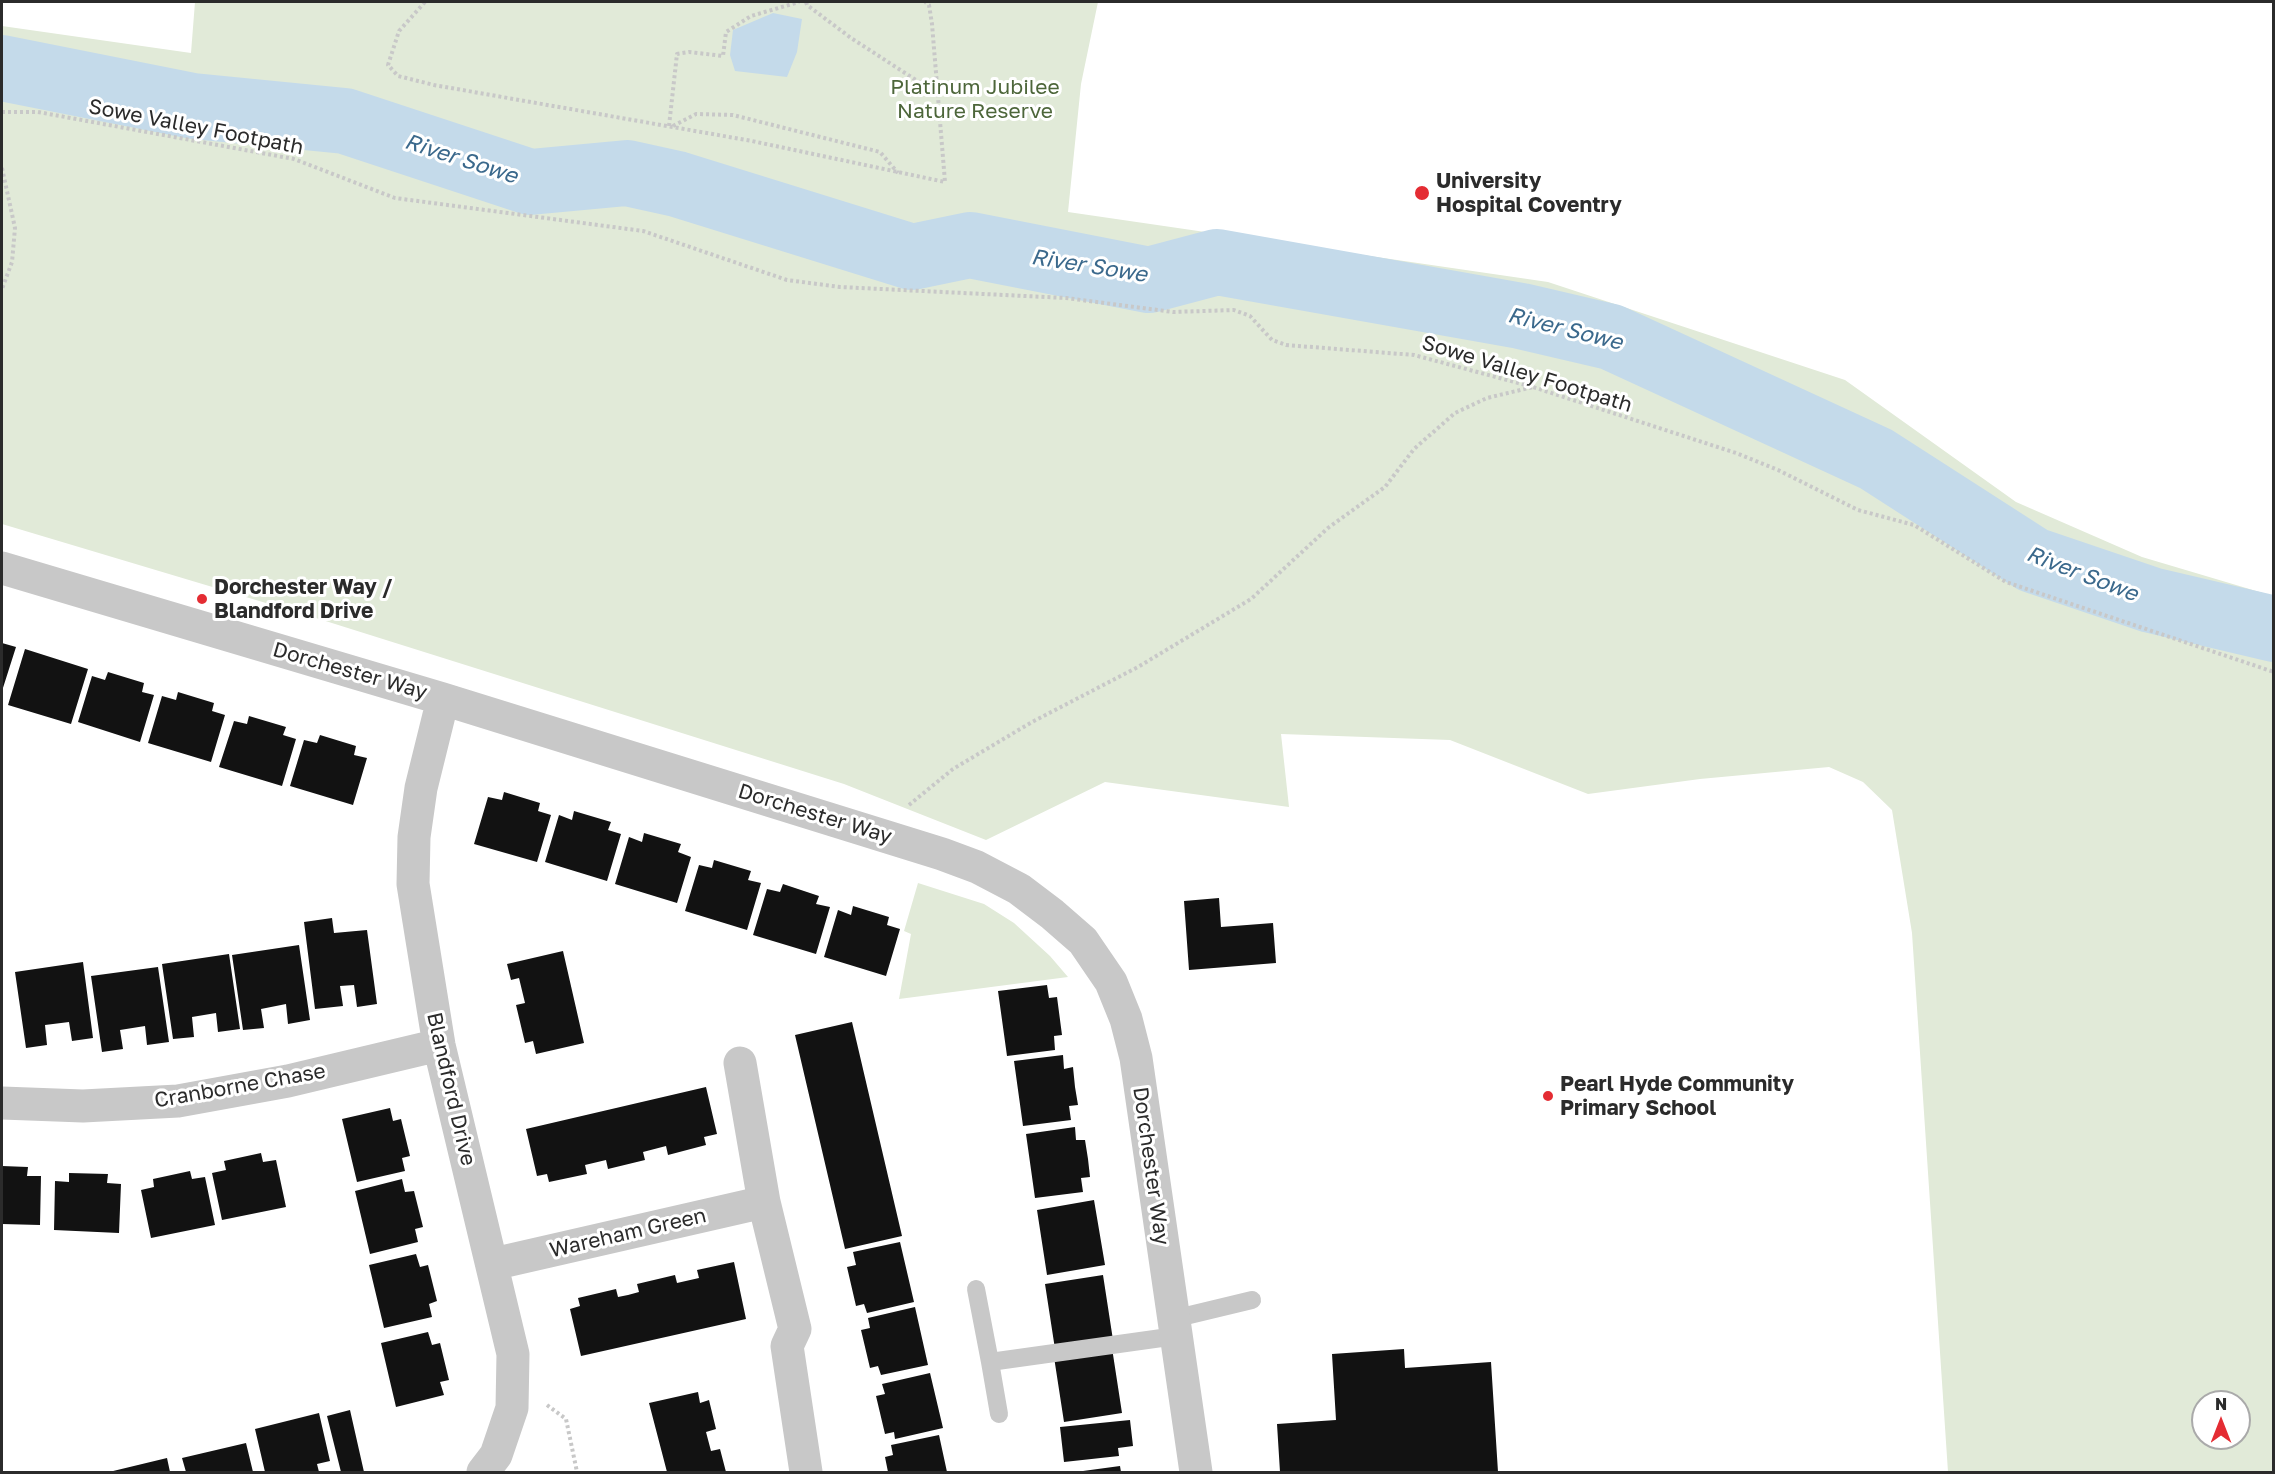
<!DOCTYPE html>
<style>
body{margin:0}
#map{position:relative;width:2275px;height:1474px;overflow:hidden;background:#fff;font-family:"Golos Text",sans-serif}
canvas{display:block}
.frame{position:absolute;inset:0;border:3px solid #2b2b2b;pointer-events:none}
.north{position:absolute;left:2191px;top:1390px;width:60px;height:60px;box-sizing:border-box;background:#fff;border:2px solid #aaa;border-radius:50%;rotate:0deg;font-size:16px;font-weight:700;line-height:24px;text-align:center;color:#2b2b2b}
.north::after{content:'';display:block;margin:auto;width:21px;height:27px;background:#e42c33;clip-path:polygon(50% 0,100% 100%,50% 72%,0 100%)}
</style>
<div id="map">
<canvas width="2275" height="1474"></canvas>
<div class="frame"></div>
<div class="north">N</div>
</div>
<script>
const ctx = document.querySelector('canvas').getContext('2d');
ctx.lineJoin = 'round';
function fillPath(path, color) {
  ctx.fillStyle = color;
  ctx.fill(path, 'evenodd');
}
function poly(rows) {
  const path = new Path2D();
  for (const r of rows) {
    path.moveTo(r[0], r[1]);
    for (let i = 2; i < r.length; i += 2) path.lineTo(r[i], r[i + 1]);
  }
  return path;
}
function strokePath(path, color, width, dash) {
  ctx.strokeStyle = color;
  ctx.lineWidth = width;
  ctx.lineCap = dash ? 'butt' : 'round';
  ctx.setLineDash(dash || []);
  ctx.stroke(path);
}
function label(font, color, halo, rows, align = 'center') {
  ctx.font = font + ' "Golos Text",sans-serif';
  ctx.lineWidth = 6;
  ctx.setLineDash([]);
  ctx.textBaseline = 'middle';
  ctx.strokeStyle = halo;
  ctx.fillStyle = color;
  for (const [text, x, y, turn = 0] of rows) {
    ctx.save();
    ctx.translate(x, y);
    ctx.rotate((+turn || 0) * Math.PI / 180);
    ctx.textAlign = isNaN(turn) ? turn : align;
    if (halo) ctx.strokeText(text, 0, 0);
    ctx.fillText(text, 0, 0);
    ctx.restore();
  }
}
fillPath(poly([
 [195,2,1098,2,1081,84,1068,212,1548,282,1845,380,2016,502,2142,557,2273,596,2273,1472,1948,1472,1912,933,1892,810,1863,782,1829,767,1700,779,1588,794,1450,740,1281,734,1289,807,1105,782,986,840,844,784,316,618,2,524,2,26,191,53],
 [2203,1402,2239,1402,2239,1438,2203,1438],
 [918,883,984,904,1014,923,1050,956,1068,977,899,999,911,934,904,931]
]), '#e1ead8');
fillPath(poly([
 [773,13,802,19,797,52,787,77,735,71,730,55,733,30]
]), '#c4daea');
strokePath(poly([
 [2,68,193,106,345,121,530,182,627,173,677,184,912,257,970,245,1149,280,1217,262,1521,316,1611,337,1876,459,2033,560,2151,600,2274,629]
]), '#c4daea', 66);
fillPath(poly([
 [2,643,16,647,2,691],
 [25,649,88,669,71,724,8,705],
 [108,672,144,683,142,692,154,695,140,742,78,722,92,676,105,680],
 [178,692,214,703,212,711,225,715,211,762,148,743,162,696,176,700],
 [249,716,286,727,283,735,296,739,282,786,219,767,234,721,247,724],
 [320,735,356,746,354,755,367,758,353,805,290,786,304,740,317,743],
 [504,792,540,803,538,811,551,815,537,862,474,844,488,797,502,800],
 [574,811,611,822,608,830,621,834,607,881,545,862,559,815,572,820],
 [644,833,681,844,678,852,691,857,677,903,615,884,629,837,642,842],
 [714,860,751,871,748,880,761,883,747,930,685,911,699,865,712,868],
 [783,884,819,896,816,904,830,907,816,954,753,935,767,889,780,892],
 [1219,898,1221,927,1273,923,1276,963,1189,970,1184,901],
 [853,906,889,917,887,925,900,929,886,976,824,957,838,910,851,915],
 [332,918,334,933,367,930,377,1004,357,1007,354,985,340,986,343,1006,315,1009,304,922],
 [299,945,310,1020,288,1024,286,1004,261,1009,264,1028,243,1030,232,955],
 [563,951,584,1043,536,1054,533,1041,525,1043,516,1005,525,1003,519,978,511,980,507,964],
 [229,954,240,1029,218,1032,216,1013,192,1017,194,1037,173,1039,162,964],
 [83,962,93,1038,72,1041,69,1022,45,1025,47,1045,26,1048,15,972],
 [158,967,169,1042,147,1045,145,1026,120,1030,123,1049,102,1052,91,976],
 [1047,985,1049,998,1057,997,1062,1035,1054,1036,1055,1050,1007,1056,998,991],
 [852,1022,902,1236,845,1249,795,1035],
 [1063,1055,1064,1069,1073,1067,1075,1087,1078,1105,1069,1106,1071,1120,1023,1126,1014,1061],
 [706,1087,717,1134,704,1137,706,1145,668,1155,666,1146,643,1152,645,1160,608,1169,606,1160,585,1165,587,1174,549,1182,547,1174,537,1176,526,1129],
 [390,1108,393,1121,401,1119,410,1156,402,1158,405,1171,357,1182,342,1119],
 [1075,1127,1076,1140,1085,1140,1088,1159,1090,1177,1081,1178,1083,1192,1035,1198,1026,1134],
 [261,1153,263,1162,276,1160,286,1207,222,1220,212,1173,226,1170,224,1161],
 [2,1166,28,1167,27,1176,41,1176,40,1225,2,1224],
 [190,1171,192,1179,205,1177,215,1225,151,1238,141,1190,154,1187,153,1179],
 [69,1173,108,1174,107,1183,121,1184,119,1233,54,1230,55,1181,69,1182],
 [402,1179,405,1192,414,1191,423,1227,415,1229,418,1242,370,1254,355,1191],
 [1094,1200,1105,1265,1047,1275,1037,1210],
 [900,1242,914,1302,867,1313,864,1304,856,1306,847,1267,856,1265,853,1252],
 [416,1254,420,1267,428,1265,437,1301,429,1304,432,1317,384,1328,369,1265],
 [734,1262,746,1319,581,1356,570,1309,580,1306,578,1298,616,1289,618,1297,628,1295,639,1292,637,1284,675,1275,677,1283,699,1278,697,1270],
 [1103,1275,1113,1340,1055,1349,1045,1284],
 [915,1307,928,1365,881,1375,878,1366,870,1368,861,1330,870,1328,868,1318],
 [428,1332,432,1345,440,1343,449,1380,440,1382,444,1395,396,1407,381,1343],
 [1112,1348,1122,1413,1064,1422,1054,1357],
 [1404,1349,1405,1368,1491,1362,1498,1472,1280,1472,1277,1424,1336,1420,1332,1354],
 [930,1373,943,1428,895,1439,894,1432,885,1434,876,1396,885,1394,882,1384],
 [698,1392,700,1403,709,1400,716,1429,706,1432,711,1451,720,1449,726,1472,667,1472,649,1403],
 [350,1410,364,1472,341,1472,327,1416],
 [319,1413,330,1461,317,1464,319,1472,265,1472,255,1429],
 [1130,1420,1133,1446,1118,1448,1119,1456,1064,1462,1060,1427],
 [939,1435,947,1472,888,1472,885,1457,893,1455,891,1445],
 [246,1443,253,1472,186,1472,182,1458],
 [167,1458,170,1472,109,1472],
 [1120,1466,1121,1472,1084,1472,1083,1471]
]), '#121212');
strokePath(poly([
 [425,2,399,31,388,65,398,76,434,85,752,141,945,182,932,24,929,5,925,2],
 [806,2,807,5,851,38,936,93],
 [2,112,38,112,294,159,395,198,643,231,787,280,840,287,1066,298,1173,312,1234,310,1250,316,1272,340,1286,345,1414,355,1533,387,1736,453,1778,470,1858,510,1914,525,2006,582,2274,672],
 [669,126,677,54,689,52,723,56,726,32,751,16,799,2],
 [673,126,696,114,733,115,880,152,898,173],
 [2,168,15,228,12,262,2,289],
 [909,805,953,769,1032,722,1138,667,1251,599,1328,528,1385,487,1414,449,1455,413,1487,398,1533,387],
 [547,1405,566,1419,577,1472]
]), '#c8c8c8', 4, [3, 3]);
strokePath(poly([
 [976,1289,990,1362],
 [1173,1319,1252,1300],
 [999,1414,990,1362,1176,1336]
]), '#c8c8c8', 18);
strokePath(poly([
 [2,568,443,699,942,854,977,867,1019,889,1052,914,1083,941,1111,982,1126,1019,1136,1058,1196,1472],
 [443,699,421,788,414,837,413,884,439,1045,513,1354,512,1408,496,1455,483,1472],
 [740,1063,764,1202,795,1329,787,1346,806,1472],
 [2,1103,83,1106,178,1101,288,1081,439,1045],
 [493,1264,764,1202]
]), '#c8c8c8', 33);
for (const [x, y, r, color] of [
 [1422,193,8,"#e42c33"],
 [202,599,6,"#e42c33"],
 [1548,1096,6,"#e42c33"]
]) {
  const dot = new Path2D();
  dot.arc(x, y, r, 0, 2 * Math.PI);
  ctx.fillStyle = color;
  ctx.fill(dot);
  strokePath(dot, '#fff', 2);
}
label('21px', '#4d663a', '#fff', [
 ["Platinum Jubilee",975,87],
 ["Nature Reserve",975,111]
]);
label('21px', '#2b2b2b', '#fff', [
 ["Sowe Valley Footpath",196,127,11],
 ["Sowe Valley Footpath",1527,374,17],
 ["Dorchester Way",350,671,16],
 ["Dorchester Way",815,814,17],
 ["Cranborne Chase",240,1086,-10],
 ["Blandford Drive",451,1089,77],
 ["Dorchester Way",1151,1166,82],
 ["Wareham Green",628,1233,-13]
]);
label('bold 21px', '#2b2b2b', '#fff', [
 ["University",1436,181],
 ["Hospital Coventry",1436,205],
 ["Dorchester Way /",214,587],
 ["Blandford Drive",214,611],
 ["Pearl Hyde Community",1560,1084],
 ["Primary School",1560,1108]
], 'left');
label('italic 22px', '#3b698c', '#fff', [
 ["River Sowe",461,159,18],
 ["River Sowe",1089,266,9],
 ["River Sowe",1565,329,14],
 ["River Sowe",2082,574,21]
]);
</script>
